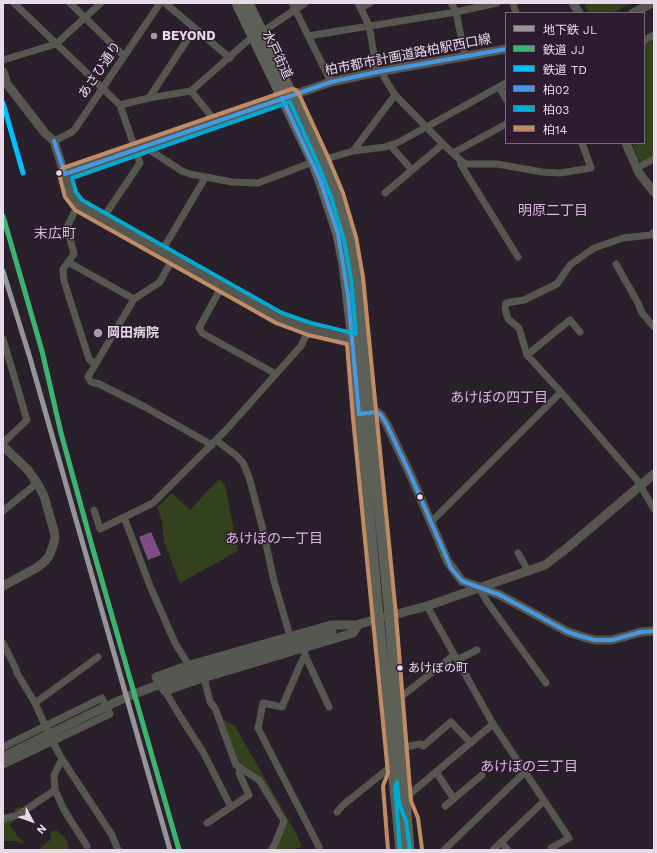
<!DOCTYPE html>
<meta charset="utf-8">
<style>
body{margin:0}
#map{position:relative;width:657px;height:853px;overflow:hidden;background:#2a202b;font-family:"Work Sans","Noto Sans JP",sans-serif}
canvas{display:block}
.frame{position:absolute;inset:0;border:4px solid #e7dbe9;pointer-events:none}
.legend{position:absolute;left:505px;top:12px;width:140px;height:132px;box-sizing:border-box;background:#2d1b30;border:1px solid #77687a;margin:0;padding:5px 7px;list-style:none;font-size:12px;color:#e7dbe9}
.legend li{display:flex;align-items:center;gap:8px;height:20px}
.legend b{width:20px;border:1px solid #77687a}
.north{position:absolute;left:12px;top:801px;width:40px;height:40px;-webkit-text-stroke:3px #2d1b30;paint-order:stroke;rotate:131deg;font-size:11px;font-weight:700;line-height:16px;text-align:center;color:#e7dbe9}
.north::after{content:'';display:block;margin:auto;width:14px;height:18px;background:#e7dbe9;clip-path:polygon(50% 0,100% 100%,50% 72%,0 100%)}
</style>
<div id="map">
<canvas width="657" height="853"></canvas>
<div class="frame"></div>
<ul class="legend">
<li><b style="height:5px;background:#939598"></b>地下鉄 JL</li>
<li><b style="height:5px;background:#3cb371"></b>鉄道 JJ</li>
<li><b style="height:5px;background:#00bfff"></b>鉄道 TD</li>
<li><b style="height:5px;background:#4699e1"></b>柏02</li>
<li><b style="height:5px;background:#00a9ce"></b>柏03</li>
<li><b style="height:5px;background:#c18c65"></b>柏14</li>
</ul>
<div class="north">N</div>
</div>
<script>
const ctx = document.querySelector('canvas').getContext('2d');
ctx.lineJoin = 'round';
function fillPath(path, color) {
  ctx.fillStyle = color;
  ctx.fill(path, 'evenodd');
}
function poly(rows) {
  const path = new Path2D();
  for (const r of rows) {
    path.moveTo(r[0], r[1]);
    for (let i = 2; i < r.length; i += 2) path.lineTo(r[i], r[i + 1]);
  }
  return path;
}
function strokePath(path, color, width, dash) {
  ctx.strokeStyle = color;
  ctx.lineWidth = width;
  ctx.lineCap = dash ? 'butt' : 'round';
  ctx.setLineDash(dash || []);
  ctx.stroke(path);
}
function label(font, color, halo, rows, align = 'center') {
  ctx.font = font + ' "Work Sans","Noto Sans JP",sans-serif';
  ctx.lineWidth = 3;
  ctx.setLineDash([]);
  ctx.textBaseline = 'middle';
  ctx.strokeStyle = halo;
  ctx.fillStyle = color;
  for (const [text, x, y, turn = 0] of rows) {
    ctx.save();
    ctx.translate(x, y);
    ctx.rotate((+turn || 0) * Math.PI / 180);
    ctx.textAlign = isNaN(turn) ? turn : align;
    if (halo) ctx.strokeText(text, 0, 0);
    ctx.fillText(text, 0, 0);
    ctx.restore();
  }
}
fillPath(poly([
 [584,3,631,3,612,13,589,13],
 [654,37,654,156,642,162,640,161,632,143,644,143,644,42],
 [219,479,225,485,238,551,180,583,164,542,162,521,157,507,172,493,190,510],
 [223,720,235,726,297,835,302,847,289,850,275,850,287,823,287,819,259,775,239,763],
 [19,807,23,808,18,816,10,825,12,829,15,832,18,838,23,841,23,843,20,843,16,841,3,841,3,820,14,813,15,809],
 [56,830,65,837,70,850,38,850,50,840,51,837,50,832]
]), '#33421c');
fillPath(poly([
 [151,532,161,555,148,560,139,537]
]), '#7d4e84');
strokePath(poly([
 [14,3,120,105,140,163,103,218],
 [70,3,124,56],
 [165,3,230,58],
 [292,3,331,82],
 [358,3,369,25,377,72],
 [451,3,456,12,465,56],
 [513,3,516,13],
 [361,8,370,3],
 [262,32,305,3],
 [308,36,456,12,497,3],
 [644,40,654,35],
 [3,60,56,44,101,3],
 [383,71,384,77,395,95,443,144,460,160,466,164,497,164,542,172,560,173,591,168,582,143],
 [499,87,506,99],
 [191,91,216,122],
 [149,98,195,28],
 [120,105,149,98,191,91,252,37],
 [54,141,72,132,75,129,160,3],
 [390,145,412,170],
 [145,147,182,171,190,174,232,182,258,183,313,162],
 [353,151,395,95],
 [453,153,506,124],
 [323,160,353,151,385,147,399,142,506,83],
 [460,160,461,165,518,257],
 [637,168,654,159],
 [385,193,443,144],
 [78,205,67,227,74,254,63,269,64,281,89,359,95,365],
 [654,232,651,235,623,238,594,248,570,265,557,284,524,300,506,303,505,309,508,319,519,328,527,355,561,392,637,480,654,509],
 [162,251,205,178],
 [173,258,160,282,134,299,88,377,91,382,99,384,145,407,212,445],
 [68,262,134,299],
 [616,264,638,303,642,313,654,327],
 [222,286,199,328,202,333,276,374],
 [3,339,27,420,3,443],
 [527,355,570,320,580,332],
 [217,441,237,456,243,463,249,477,262,526,274,581,290,636],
 [94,510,100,529,153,503,226,430,301,346,309,329],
 [3,511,37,483],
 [124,517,150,586,175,643,191,669],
 [430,520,434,519,561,392],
 [518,553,529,572],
 [479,588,488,603,546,683],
 [427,606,493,724,569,838,551,848,554,850],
 [3,643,16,669,17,673,35,703,52,741,62,759,112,835,118,850],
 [304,648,305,655,300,665,282,707,263,703,258,728,319,847,319,850],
 [305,655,329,707],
 [457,660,477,650],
 [204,678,210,702,215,708,236,765,259,780,284,821,275,844,271,850],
 [165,691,180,716,203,752,231,807],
 [397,700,454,655],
 [35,703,98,657],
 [3,747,102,698,110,714,3,765],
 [401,748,420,744,423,746,451,722,471,743],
 [62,759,54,775,55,790,64,810,87,846],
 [436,772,454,799],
 [405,798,493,724],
 [445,806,482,775],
 [337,812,343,805,393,765],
 [3,819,18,815,55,790],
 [207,823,249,795,239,773,240,768],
 [501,842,508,850],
 [444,850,525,772],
 [493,850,544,801]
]), '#565751', 7);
strokePath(poly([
 [573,3,579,13],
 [633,13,652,3],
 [3,72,7,84,45,133,54,141,71,195,78,205,279,318,309,329,339,337,358,339],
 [626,143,639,173,654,192],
 [65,174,331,82,377,72,506,49],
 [365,413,377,412,381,415,387,425,411,476,448,562,462,581,500,595,568,632,587,638,595,640,612,640,641,632,654,631],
 [3,446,28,470,39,486,44,496,54,531,55,538,53,546,49,556,46,560,38,567,3,586],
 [331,625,358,625,353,633,196,680,165,691,156,677,190,665,331,625],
 [352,626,427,606,545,565,567,548,654,474]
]), '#565751', 9);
strokePath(poly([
 [237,3,313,162,320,180,338,234,344,265,353,339,377,604,401,850],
 [248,3,323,160,344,217,357,278,390,616,409,850]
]), '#5c6056', 11);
strokePath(poly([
 [3,757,90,714,129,696,168,681,200,670,332,632]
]), '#565751', 9);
strokePath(poly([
 [282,98,320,180,338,234,348,295,359,414,377,412,381,415,387,425,411,476,451,568,462,581,500,595,568,632,580,636,595,640,612,640,641,632,654,631],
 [54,141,65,174],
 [65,174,331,82,377,72,506,49]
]), '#4699e1', 4);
strokePath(poly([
 [290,102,317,162,331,197,344,240,351,279,356,334,311,323,282,313,82,200,76,192,72,178,290,102],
 [400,850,395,787,397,782,399,803,406,821,410,850]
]), '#00a9ce', 4);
strokePath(poly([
 [388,850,383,786,388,773,353,418,347,344,308,335,276,323,75,210,65,197,59,174,60,171,63,168,292,89,296,90,298,92,328,157,343,193,356,237,363,277,396,615,411,801,418,818,422,849]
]), '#c18c65', 4);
strokePath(poly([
 [3,216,42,351,61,433,92,546,179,850]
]), '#3cb371', 5);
strokePath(poly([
 [3,103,23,173]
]), '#00bfff', 5);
strokePath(poly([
 [3,271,30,358,170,850]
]), '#939598', 5);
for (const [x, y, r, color] of [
 [154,36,4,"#a59aa6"],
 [59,173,3.5,"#e7dbe9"],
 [98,333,5,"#a59aa6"],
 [420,497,3.5,"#e7dbe9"],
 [400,668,3.5,"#e7dbe9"]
]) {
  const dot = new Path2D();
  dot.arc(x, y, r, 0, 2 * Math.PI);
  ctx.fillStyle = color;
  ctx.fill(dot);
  strokePath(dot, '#2d1b30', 1.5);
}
label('12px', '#e7dbe9', '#2d1b30', [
 ["あけぼの町",408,668]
], 'left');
label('bold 13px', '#e7dbe9', '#2d1b30', [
 ["BEYOND",162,36],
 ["岡田病院",107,333]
], 'left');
label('13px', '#e7dbe9', '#2d1b30', [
 ["水戸街道",277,55,64],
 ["柏市都市計画道路柏駅西口線",408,55,-11],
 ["あさひ通り",100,70,-56]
]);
label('14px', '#d3bbd7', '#2d1b30', [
 ["明原二丁目",553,211],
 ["末広町",55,234],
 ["あけぼの四丁目",499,398],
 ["あけぼの一丁目",274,539],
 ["あけぼの三丁目",529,767]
]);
</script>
